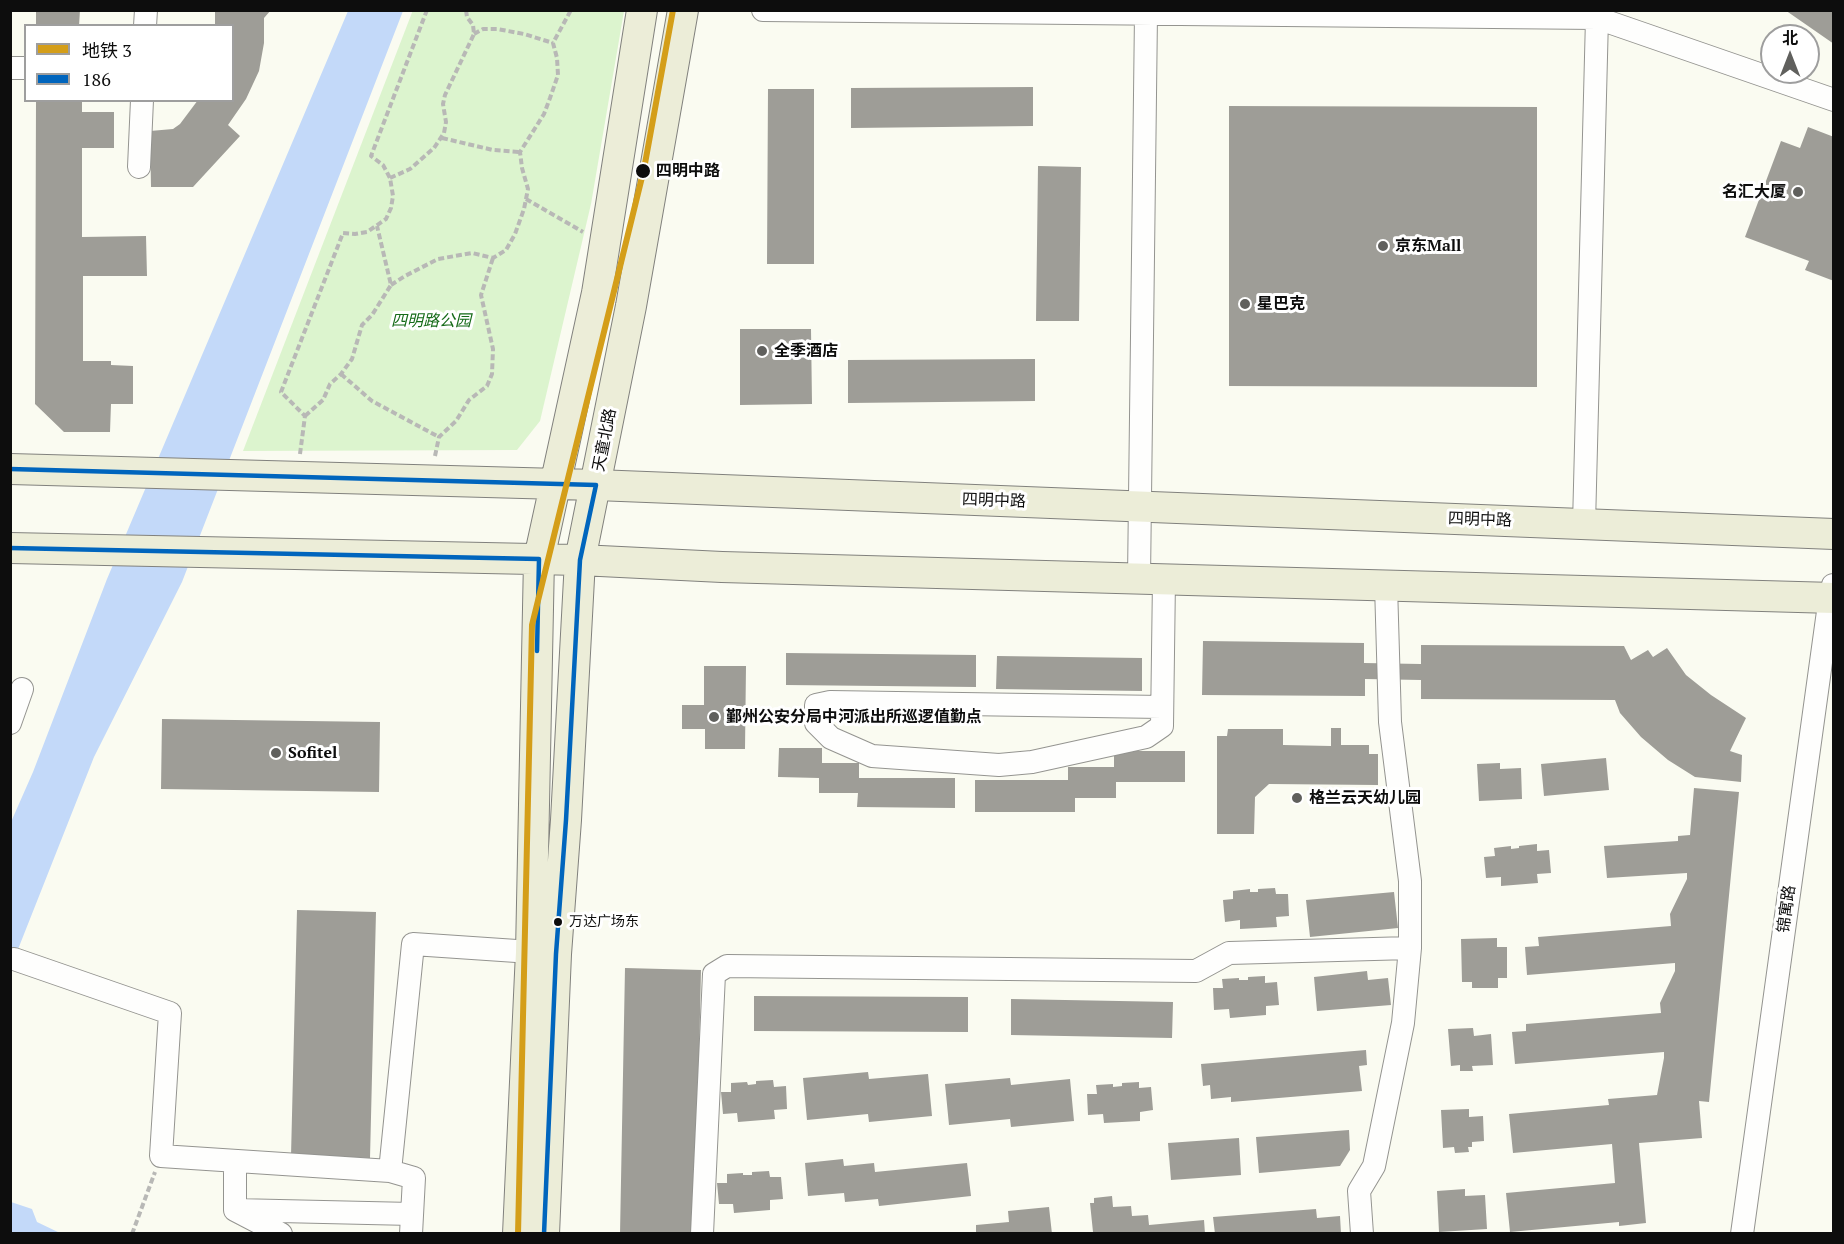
<!DOCTYPE html>
<meta charset="utf-8">
<style>
body{margin:0}
#map{position:relative;width:1844px;height:1244px;overflow:hidden;background:#fafbf1;font-family:"PT Serif","Noto Sans SC",serif}
canvas{display:block}
.frame{position:absolute;inset:0;border:12px solid #0d0d0d;pointer-events:none}
.legend{position:absolute;left:24px;top:24px;width:210px;height:78px;box-sizing:border-box;background:#fff;border:2px solid #9e9e9e;margin:0;padding:8px 10px;list-style:none;font-size:18px;color:#0d0d0d}
.legend li{display:flex;align-items:center;gap:12px;height:30px}
.legend b{width:30px;border:2px solid #9e9e9e}
.north{position:absolute;left:1760px;top:24px;width:60px;height:60px;box-sizing:border-box;background:#fff;border:2px solid #9e9e9e;border-radius:50%;rotate:0deg;font-size:16px;font-weight:700;line-height:24px;text-align:center;color:#0d0d0d}
.north::after{content:'';display:block;margin:auto;width:21px;height:27px;background:#60605d;clip-path:polygon(50% 0,100% 100%,50% 72%,0 100%)}
</style>
<div id="map">
<canvas width="1844" height="1244"></canvas>
<div class="frame"></div>
<ul class="legend">
<li><b style="height:8px;background:#d49e19"></b>地铁 3</li>
<li><b style="height:8px;background:#0065bd"></b>186</li>
</ul>
<div class="north">北</div>
</div>
<script>
const ctx = document.querySelector('canvas').getContext('2d');
ctx.lineJoin = 'round';
function fillPath(path, color) {
  ctx.fillStyle = color;
  ctx.fill(path, 'evenodd');
}
function poly(rows) {
  const path = new Path2D();
  for (const r of rows) {
    path.moveTo(r[0], r[1]);
    for (let i = 2; i < r.length; i += 2) path.lineTo(r[i], r[i + 1]);
  }
  return path;
}
function strokePath(path, color, width, dash) {
  ctx.strokeStyle = color;
  ctx.lineWidth = width;
  ctx.lineCap = dash ? 'butt' : 'round';
  ctx.setLineDash(dash || []);
  ctx.stroke(path);
}
function label(font, color, halo, rows, align = 'center') {
  ctx.font = font + ' "PT Serif","Noto Sans SC",serif';
  ctx.lineWidth = 6;
  ctx.setLineDash([]);
  ctx.textBaseline = 'middle';
  ctx.strokeStyle = halo;
  ctx.fillStyle = color;
  for (const [text, x, y, turn = 0] of rows) {
    ctx.save();
    ctx.translate(x, y);
    ctx.rotate((+turn || 0) * Math.PI / 180);
    ctx.textAlign = isNaN(turn) ? turn : align;
    if (halo) ctx.strokeText(text, 0, 0);
    ctx.fillText(text, 0, 0);
    ctx.restore();
  }
}
fillPath(poly([
 [413,10,624,11,591,204,540,421,517,450,243,451]
]), '#dcf4ce');
fillPath(poly([
 [348,11,403,11,182,582,94,757,11,967,11,822,33,772,107,579],
 [11,1202,32,1209,37,1222,60,1233,11,1233]
]), '#c3d9f9');
fillPath(poly([
 [36,10,80,10,79,26,36,26],
 [215,10,271,10,264,18,264,43,259,71,246,99,228,125,240,136,193,187,151,187,150,131,173,129,180,124,198,100,232,100,232,26,215,26],
 [1785,10,1834,10,1834,44],
 [1033,87,1033,126,851,128,851,88],
 [768,89,814,89,814,264,767,264],
 [36,100,82,100,82,112,114,112,114,148,82,148,82,237,146,236,147,276,83,276,83,361,111,361,111,365,133,366,133,404,111,404,110,432,64,432,35,404],
 [1229,106,1537,107,1537,387,1229,386],
 [1808,127,1834,137,1834,281,1805,270,1809,261,1745,237,1781,141,1800,148],
 [1038,166,1081,167,1079,321,1036,321],
 [740,329,811,329,812,404,740,405],
 [1035,359,1035,401,848,403,848,360],
 [1203,641,1364,643,1364,663,1421,664,1421,645,1624,646,1631,660,1648,650,1653,657,1667,648,1686,675,1711,695,1746,718,1730,751,1742,755,1741,782,1695,777,1668,760,1641,737,1620,713,1615,700,1421,699,1421,680,1365,679,1365,696,1202,695],
 [786,653,976,655,976,687,786,685],
 [997,656,1142,658,1142,691,996,689],
 [704,666,746,666,745,749,705,749,705,729,682,729,682,705,704,705],
 [162,719,380,722,379,792,161,789],
 [1331,728,1341,728,1341,745,1369,745,1369,754,1378,754,1378,785,1269,784,1255,797,1254,834,1217,834,1217,736,1227,736,1228,729,1283,729,1283,745,1331,746],
 [779,748,822,748,822,763,859,763,859,778,955,778,955,808,857,807,858,793,819,793,819,778,778,777],
 [1114,751,1185,751,1185,782,1116,782,1116,798,1075,798,1075,812,975,812,975,780,1068,780,1068,767,1114,767],
 [1606,758,1609,790,1544,796,1541,764],
 [1500,763,1500,769,1521,768,1522,799,1479,801,1477,764],
 [1694,788,1739,792,1709,1102,1699,1101,1702,1138,1639,1143,1646,1223,1619,1226,1619,1222,1510,1232,1506,1193,1615,1183,1612,1144,1513,1153,1509,1114,1609,1105,1608,1099,1657,1095,1664,1058,1664,1052,1515,1064,1512,1032,1526,1031,1526,1024,1661,1013,1660,1003,1675,971,1675,963,1527,975,1525,947,1539,946,1538,937,1671,926,1670,914,1687,879,1687,873,1607,878,1604,846,1678,841,1678,836,1690,835],
 [1537,844,1537,851,1549,850,1551,873,1537,874,1538,883,1501,886,1501,877,1486,878,1484,857,1495,856,1494,848,1511,846,1511,849,1519,848,1519,846],
 [1275,888,1276,894,1288,894,1289,916,1276,917,1277,927,1240,929,1240,920,1225,922,1223,900,1233,899,1233,891,1250,889,1250,892,1258,892,1258,889],
 [1394,892,1398,928,1310,937,1306,900],
 [297,910,376,912,370,1158,291,1156],
 [1497,938,1497,947,1507,947,1507,978,1498,978,1498,988,1472,988,1472,982,1462,982,1461,939],
 [625,968,701,970,695,1234,620,1234],
 [1367,971,1368,980,1388,978,1391,1005,1317,1011,1314,977],
 [1265,976,1265,983,1277,982,1279,1005,1266,1006,1266,1015,1230,1018,1229,1009,1214,1010,1213,988,1223,988,1222,979,1239,978,1239,980,1248,980,1248,977],
 [754,996,968,997,968,1032,754,1031],
 [1011,999,1173,1002,1172,1038,1011,1035],
 [1473,1028,1474,1036,1491,1034,1493,1065,1472,1066,1473,1071,1460,1071,1460,1065,1451,1066,1448,1029],
 [1366,1050,1367,1065,1359,1066,1362,1091,1231,1102,1231,1097,1211,1099,1210,1085,1203,1086,1201,1064],
 [868,1072,869,1079,928,1074,932,1116,869,1122,868,1114,807,1120,803,1078],
 [1010,1078,1011,1085,1070,1079,1074,1121,1011,1127,1010,1119,949,1125,945,1084],
 [773,1080,774,1087,786,1086,787,1109,774,1110,775,1119,738,1122,737,1113,723,1114,721,1092,731,1092,731,1083,747,1082,748,1085,756,1084,756,1081],
 [1139,1082,1139,1088,1151,1087,1153,1110,1140,1112,1140,1121,1104,1123,1103,1114,1088,1115,1087,1094,1097,1094,1096,1085,1113,1084,1113,1087,1122,1086,1122,1083],
 [1469,1109,1469,1117,1483,1116,1484,1141,1472,1142,1472,1147,1468,1147,1469,1152,1455,1153,1454,1147,1443,1148,1441,1110],
 [1349,1130,1350,1150,1340,1166,1259,1173,1256,1137],
 [1239,1138,1241,1175,1171,1180,1168,1143],
 [843,1159,844,1166,874,1163,875,1172,967,1163,971,1196,879,1206,878,1199,845,1202,844,1193,808,1196,805,1163],
 [769,1171,770,1177,781,1177,783,1199,770,1200,770,1210,734,1213,733,1204,719,1204,717,1183,727,1183,727,1174,743,1173,743,1175,752,1175,752,1172],
 [1465,1189,1465,1196,1485,1195,1487,1229,1439,1232,1437,1191],
 [1112,1196,1113,1207,1131,1206,1132,1216,1148,1215,1149,1225,1204,1220,1205,1234,1093,1232,1090,1203,1094,1203,1094,1198],
 [1049,1207,1052,1234,976,1234,976,1225,1009,1222,1008,1211],
 [1316,1209,1317,1218,1340,1216,1341,1234,1215,1234,1213,1217]
]), '#9e9d97');
const minor = poly([
 [763,10,1597,18,1834,100],
 [145,26,146,10],
 [10,68,26,68],
 [139,167,142,100],
 [1584,524,1597,18],
 [1139,578,1146,14],
 [1162,707,830,702,816,705,816,723,831,738,872,756,999,765,1032,762,1146,737,1162,726,1164,579],
 [10,723,22,689],
 [14,959,170,1013,161,1156,390,1171,413,944,546,953],
 [235,1161,235,1210,281,1234],
 [390,1171,414,1178,411,1234],
 [235,1210,412,1214],
 [702,1234,714,974,727,966,1196,971,1229,953,1410,948],
 [1362,1234,1359,1191,1374,1166,1403,1023,1410,948,1410,881,1390,722,1386,585],
 [1742,1234,1830,597,1833,585]
]);
const major = poly([
 [10,469,596,485,1834,534],
 [10,548,580,560,722,567,1834,598],
 [518,1234,531,952,539,559,597,293,642,10],
 [544,1234,556,954,566,820,580,560,631,306,683,10]
]);
strokePath(minor, '#949490', 24);
strokePath(major, '#81817d', 32);
strokePath(poly([
 [474,34,483,29,497,29,524,34,553,43],
 [442,138,493,150,520,152],
 [390,178,410,169,434,148,444,133,446,122,443,104,445,95,474,34,473,25,467,17,466,10],
 [526,199,583,232],
 [391,285,405,276,438,259,472,253,493,258,506,250,515,234,524,209,528,189,522,168,520,152,544,114,550,98,558,75,557,58,553,43,571,10],
 [341,374,372,401,439,437],
 [305,416,323,400,330,384,341,374,352,359,362,325,372,315,391,285,377,226],
 [300,454,305,416,281,392,343,233,355,234,367,232,386,219,391,208,393,196,390,178,383,165,371,156,427,10],
 [435,456,439,437,456,421,469,400,487,386,492,374,493,349,481,295,493,258],
 [132,1234,155,1172]
]), '#b8b8b6', 4, [6, 3]);
strokePath(minor, '#fefefd', 22);
strokePath(major, '#ecedd8', 30);
strokePath(poly([
 [10,469,596,485,580,560,566,820,556,954,544,1234],
 [10,548,539,559,537,651]
]), '#0065bd', 4.5);
strokePath(poly([
 [518,1234,532,625,644,169,673,10]
]), '#d49e19', 6);
for (const [x, y, r, color] of [
 [643,171,8,"#0d0d0d"],
 [1798,192,6,"#60605d"],
 [1383,246,6,"#60605d"],
 [1245,304,6,"#60605d"],
 [762,351,6,"#60605d"],
 [714,717,6,"#60605d"],
 [276,753,6,"#60605d"],
 [1297,798,6,"#60605d"],
 [558,922,5,"#0d0d0d"]
]) {
  const dot = new Path2D();
  dot.arc(x, y, r, 0, 2 * Math.PI);
  ctx.fillStyle = color;
  ctx.fill(dot);
  strokePath(dot, '#fff', 2);
}
label('14px', '#0d0d0d', '#fff', [
 ["万达广场东",569,922]
], 'left');
label('bold 16px', '#0d0d0d', '#fff', [
 ["四明中路",656,171]
], 'left');
label('bold 16px', '#0d0d0d', '#fff', [
 ["名汇大厦",1786,192,"right"],
 ["京东Mall",1395,246],
 ["星巴克",1257,304],
 ["全季酒店",774,351],
 ["鄞州公安分局中河派出所巡逻值勤点",726,717],
 ["Sofitel",288,753],
 ["格兰云天幼儿园",1309,798]
], 'left');
label('italic 16px', '#166b19', '#fff', [
 ["四明路公园",431,321]
]);
label('16px', '#0d0d0d', '#fff', [
 ["天童北路",605,440,-79],
 ["四明中路",994,501,2],
 ["四明中路",1480,520,2],
 ["锦寓路",1787,909,-82]
]);
</script>
